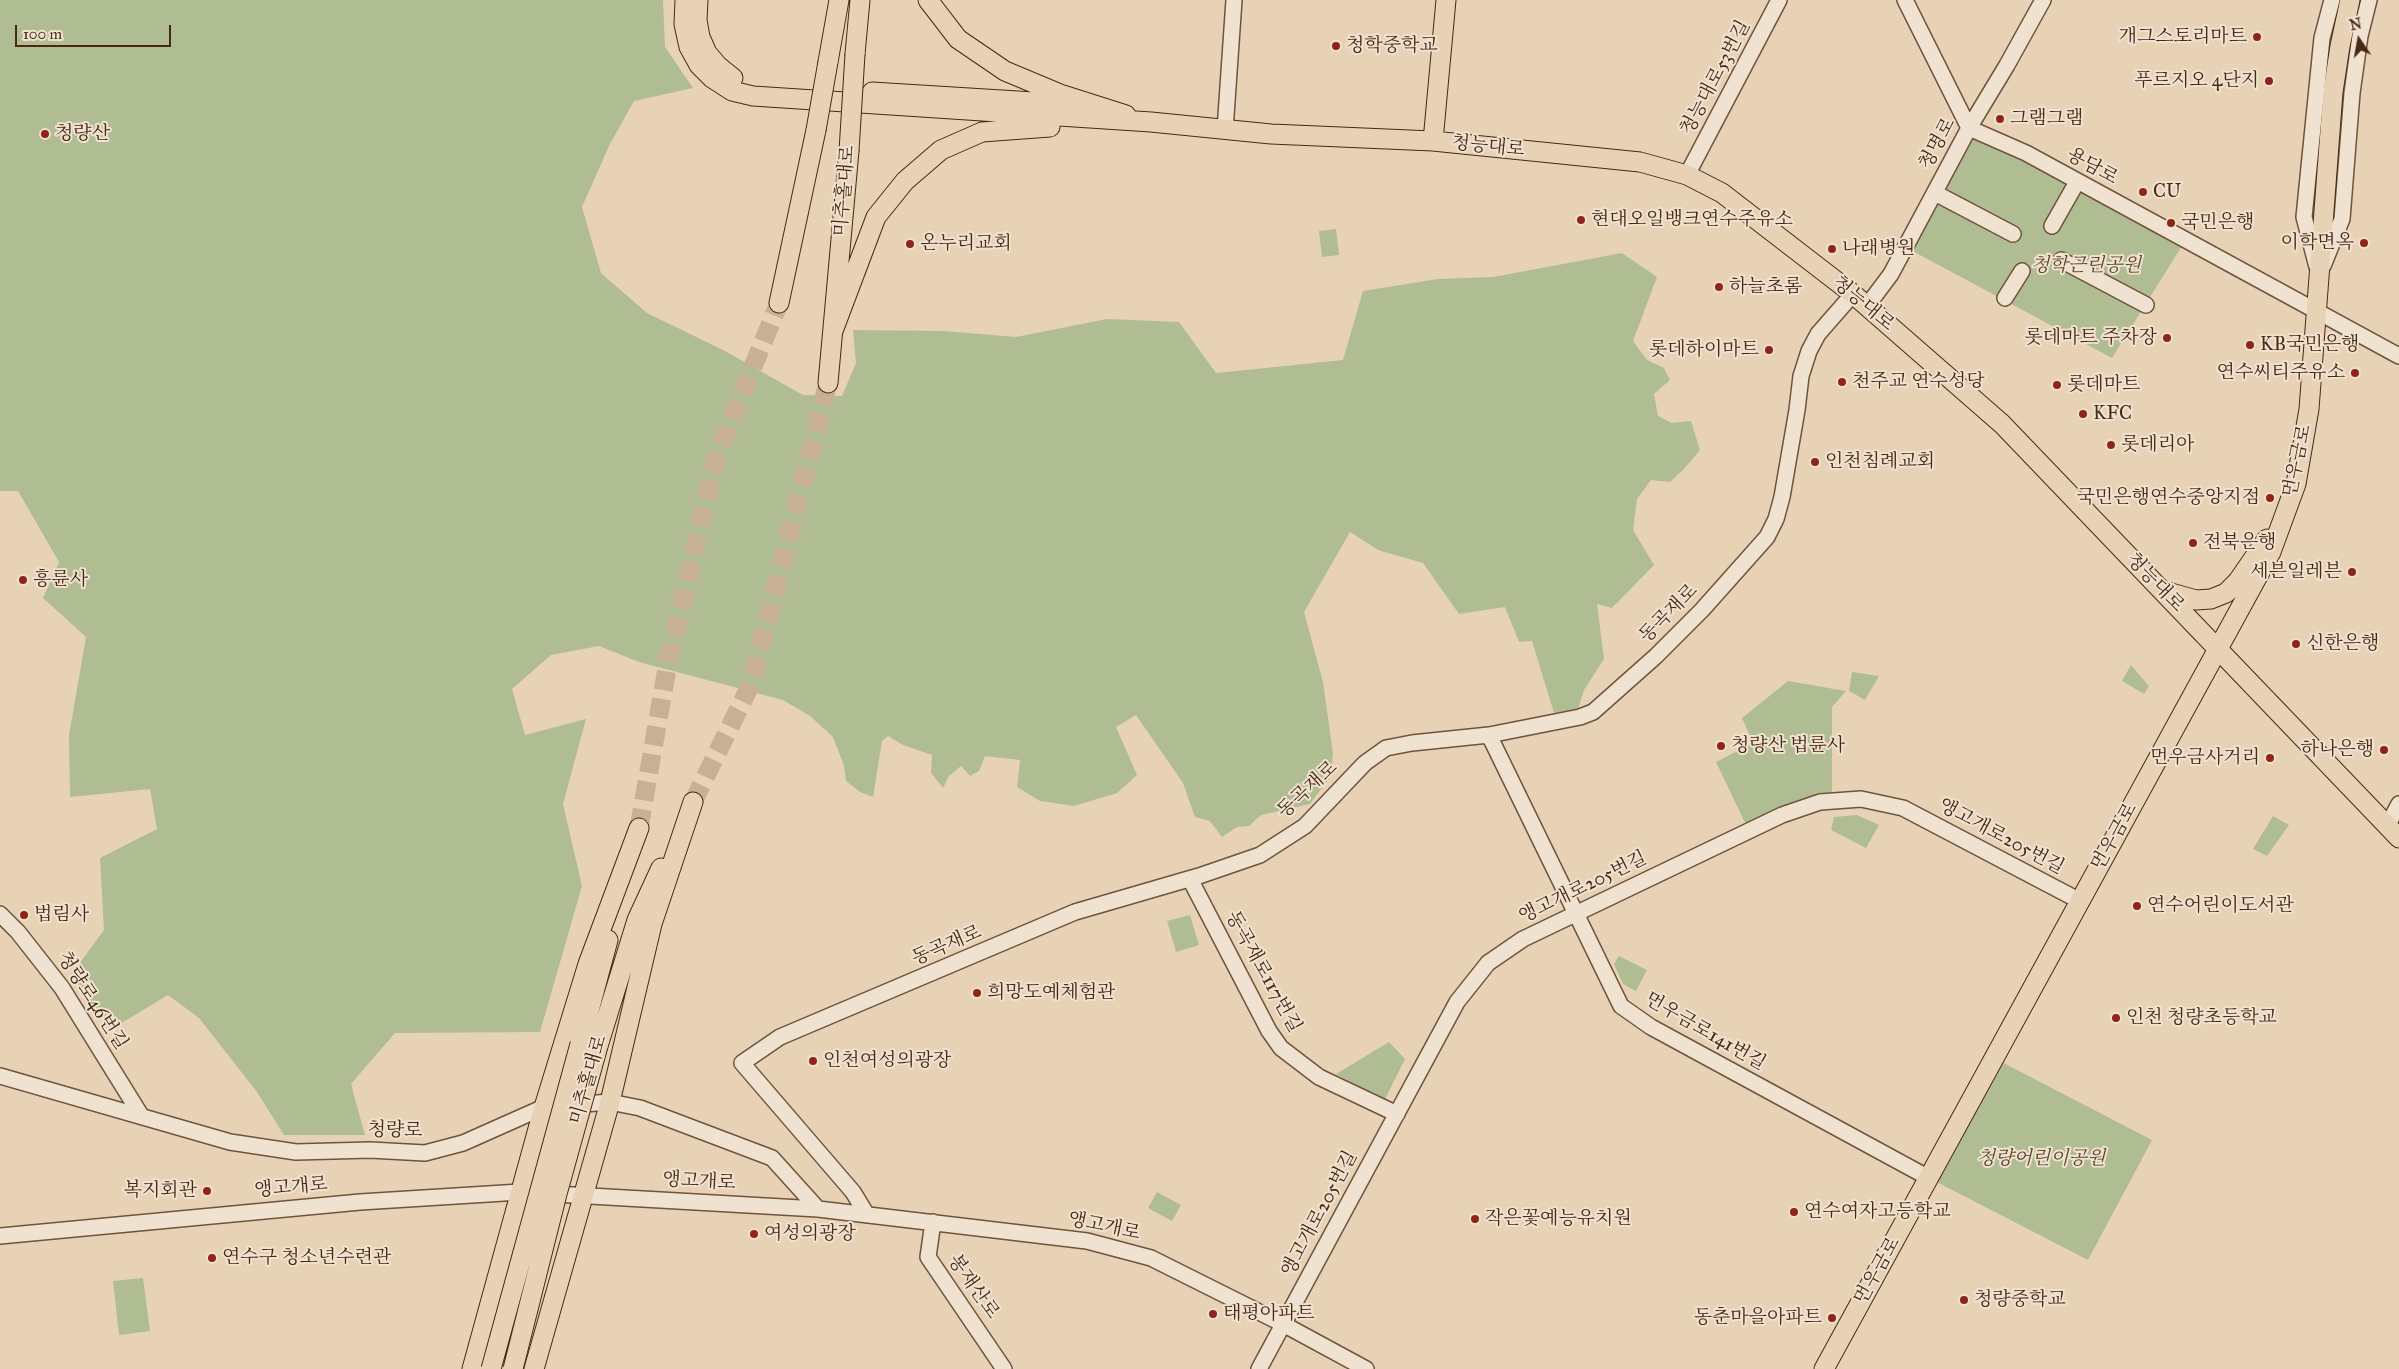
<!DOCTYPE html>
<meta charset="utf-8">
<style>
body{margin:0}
#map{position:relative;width:2399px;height:1369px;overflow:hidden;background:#e8d2b6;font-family:"IM FELL Great Primer",serif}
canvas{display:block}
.north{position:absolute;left:2334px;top:15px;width:50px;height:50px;-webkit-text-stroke:4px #f0e2d0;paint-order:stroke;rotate:348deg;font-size:14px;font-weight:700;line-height:20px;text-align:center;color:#482914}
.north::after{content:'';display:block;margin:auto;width:18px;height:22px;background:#482914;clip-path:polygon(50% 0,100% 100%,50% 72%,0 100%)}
.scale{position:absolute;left:15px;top:25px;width:156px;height:22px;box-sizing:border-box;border:2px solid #482914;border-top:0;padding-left:6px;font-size:15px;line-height:18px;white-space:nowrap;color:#482914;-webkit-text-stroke:4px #f0e2d0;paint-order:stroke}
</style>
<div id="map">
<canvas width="2399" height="1369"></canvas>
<div class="north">N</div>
<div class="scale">100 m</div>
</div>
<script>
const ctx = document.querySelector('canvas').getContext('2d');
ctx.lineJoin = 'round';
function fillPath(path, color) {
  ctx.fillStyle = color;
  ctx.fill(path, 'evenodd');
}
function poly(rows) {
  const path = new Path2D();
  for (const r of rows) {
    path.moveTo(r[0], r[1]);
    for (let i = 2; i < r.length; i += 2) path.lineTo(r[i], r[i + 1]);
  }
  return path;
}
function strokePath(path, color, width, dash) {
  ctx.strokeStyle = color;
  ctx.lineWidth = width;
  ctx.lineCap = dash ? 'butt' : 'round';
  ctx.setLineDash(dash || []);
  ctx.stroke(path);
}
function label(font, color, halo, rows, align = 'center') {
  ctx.font = font + ' "IM FELL Great Primer","Noto Serif KR",serif';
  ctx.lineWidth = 4;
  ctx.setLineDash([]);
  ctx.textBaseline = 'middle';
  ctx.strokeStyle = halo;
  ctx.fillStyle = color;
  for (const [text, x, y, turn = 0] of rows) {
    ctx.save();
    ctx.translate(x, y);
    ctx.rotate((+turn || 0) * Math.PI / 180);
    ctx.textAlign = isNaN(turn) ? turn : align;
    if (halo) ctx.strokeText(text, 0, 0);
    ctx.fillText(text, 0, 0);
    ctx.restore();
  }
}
fillPath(poly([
 [0,0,663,0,665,47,693,88,634,101,610,144,582,207,601,273,647,313,723,350,803,395,842,396,856,363,853,330,944,331,1016,337,1107,319,1179,322,1216,373,1343,360,1363,291,1438,279,1493,277,1622,253,1657,277,1633,341,1647,360,1664,368,1670,380,1654,394,1658,416,1672,423,1691,421,1700,450,1684,469,1670,482,1651,480,1637,499,1633,530,1654,565,1612,608,1597,604,1604,659,1584,690,1578,709,1554,713,1532,641,1519,642,1505,607,1459,614,1423,563,1378,550,1350,532,1304,612,1323,682,1333,753,1331,776,1310,804,1261,815,1249,826,1237,827,1222,837,1210,821,1195,817,1183,783,1136,715,1116,727,1137,775,1117,793,1074,806,1040,801,1017,787,1020,760,985,756,979,771,970,776,961,766,949,776,943,788,931,773,932,755,903,745,888,736,882,741,873,797,860,792,846,781,844,766,833,737,810,716,783,700,639,662,599,646,551,655,512,689,525,735,586,719,563,804,582,886,540,1032,395,1033,351,1084,365,1135,284,1135,257,1092,199,1018,168,995,110,1030,71,975,104,930,100,858,157,829,150,789,70,797,69,735,86,637,43,598,59,562,18,491,0,491],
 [1969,128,2185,241,2112,358,1905,247],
 [1336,229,1339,255,1322,257,1319,231],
 [2131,665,2149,686,2144,694,2122,681],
 [1852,672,1879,676,1865,700,1849,691],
 [1788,681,1846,691,1832,707,1832,801,1749,831,1716,762,1753,743,1742,718],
 [1857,815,1879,825,1866,848,1831,830,1834,817],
 [2273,816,2289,825,2267,856,2253,849],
 [1190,915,1199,945,1176,952,1167,921],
 [1619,956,1647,970,1636,991,1623,984,1614,964],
 [1389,1042,1405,1059,1384,1101,1336,1074],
 [1994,1058,2152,1140,2088,1260,1929,1178],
 [1157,1192,1181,1205,1172,1221,1148,1208],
 [143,1278,150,1331,119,1335,113,1281]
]), '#b0bd92');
strokePath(poly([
 [693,802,751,684,828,383],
 [639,828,669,657,717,455,779,303]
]), '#c8b096', 19, [19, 9]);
const minor = poly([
 [1905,0,1969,128,2026,153,2399,356],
 [1225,130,1234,0],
 [1687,175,1779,0],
 [1935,193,2013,234],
 [2052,226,2077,182],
 [2061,260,2146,305],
 [2323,266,2342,219,2352,93,2360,36,2369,0],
 [2317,267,2304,217,2322,38,2332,0],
 [2005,298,2022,271],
 [1867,306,1891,274,1969,128,2007,65,2043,0],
 [1489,735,1621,1006,1651,1027,1929,1178],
 [2387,826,2399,804],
 [1190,879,1269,1031,1281,1048,1319,1077,1397,1114],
 [0,914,18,932,62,988,142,1117],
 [0,1076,230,1142,296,1152,370,1150,425,1153,463,1143,544,1107,610,1102,640,1108,772,1158,818,1209],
 [867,1215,853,1192,742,1063,780,1037,1075,912,1199,876,1260,855,1305,826,1365,763,1386,748,1412,743,1489,735,1580,717,1593,712,1656,656,1702,610,1767,537,1776,519,1782,497,1797,410,1801,376,1809,351,1818,334,1853,294],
 [933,1222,928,1257,1004,1369],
 [0,1236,360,1202,520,1192,818,1209,1087,1241,1151,1258,1283,1324,1366,1369],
 [1259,1369,1457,1002,1488,963,1523,939,1782,815,1820,802,1861,799,1903,808,2080,901]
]);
const major = poly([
 [685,0,684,24,689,47,699,65,712,78,732,91,753,96,1151,122,1271,134,1433,141,1640,162,1687,175,1722,193,1853,294,2002,424,2399,838],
 [698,0,697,20,700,37,707,53,718,66,733,78],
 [928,0,958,39,1005,71,1060,94,1126,115],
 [855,54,860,0],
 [828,62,839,0],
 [872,92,1050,103,1086,110],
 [1433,141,1446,0],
 [779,303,816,130],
 [833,331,876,217,905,181,941,150,982,132,1050,127],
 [828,383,849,151],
 [2164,591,2196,600,2211,599,2226,593,2238,581,2267,539],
 [580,1044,608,940],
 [598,1046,637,920,661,868],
 [472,1369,544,1107,588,964,639,828],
 [534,1369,610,1102,652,924,693,802],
 [1824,1369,2271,552,2296,484,2309,409,2333,92,2340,46,2350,0]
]);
strokePath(minor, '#70533c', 18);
strokePath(major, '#482914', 21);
strokePath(minor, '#f0e2d0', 15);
strokePath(major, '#e8d2b6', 19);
const majorBridge = poly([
 [816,130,828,62],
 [849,151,855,54],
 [491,1369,580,1044],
 [513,1369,557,1194,598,1046]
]);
strokePath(majorBridge, '#482914', 21, []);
strokePath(majorBridge, '#e8d2b6', 19);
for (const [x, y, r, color] of [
 [2257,37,5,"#8f2418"],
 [1336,46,5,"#8f2418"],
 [2269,81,5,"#8f2418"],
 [2000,119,5,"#8f2418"],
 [45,134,5,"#8f2418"],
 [2143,192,5,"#8f2418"],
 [1581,220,5,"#8f2418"],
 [2171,223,5,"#8f2418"],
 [2364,243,5,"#8f2418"],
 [910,244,5,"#8f2418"],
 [1832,249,5,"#8f2418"],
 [1719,287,5,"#8f2418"],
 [2167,338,5,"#8f2418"],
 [2250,345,5,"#8f2418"],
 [1769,350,5,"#8f2418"],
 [2355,373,5,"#8f2418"],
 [1842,382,5,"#8f2418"],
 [2057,385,5,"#8f2418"],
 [2083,414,5,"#8f2418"],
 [2111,445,5,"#8f2418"],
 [1815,462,5,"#8f2418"],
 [2270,498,5,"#8f2418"],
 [2193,543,5,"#8f2418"],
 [2352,572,5,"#8f2418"],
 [23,580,5,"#8f2418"],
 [2296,644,5,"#8f2418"],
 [1721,746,5,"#8f2418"],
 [2384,750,5,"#8f2418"],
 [2270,758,5,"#8f2418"],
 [2137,906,5,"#8f2418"],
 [24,915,5,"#8f2418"],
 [977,993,5,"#8f2418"],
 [2116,1018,5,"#8f2418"],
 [813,1061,5,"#8f2418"],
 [207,1191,5,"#8f2418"],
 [1794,1212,5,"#8f2418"],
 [1475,1219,5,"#8f2418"],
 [754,1234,5,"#8f2418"],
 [212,1258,5,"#8f2418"],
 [1964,1300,5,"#8f2418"],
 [1213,1314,5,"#8f2418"],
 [1832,1318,5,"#8f2418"]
]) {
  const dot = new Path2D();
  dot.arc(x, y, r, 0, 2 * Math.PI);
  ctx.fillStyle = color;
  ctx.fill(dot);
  strokePath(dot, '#f0e2d0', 2);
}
label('19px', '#482914', '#f0e2d0', [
 ["개그스토리마트",2247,37,"right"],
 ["청학중학교",1346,46],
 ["푸르지오 4단지",2259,81,"right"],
 ["그램그램",2010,119],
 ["청량산",55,134],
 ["CU",2153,192],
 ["현대오일뱅크연수주유소",1591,220],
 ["국민은행",2181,223],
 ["이학면옥",2354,243,"right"],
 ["온누리교회",920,244],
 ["나래병원",1842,249],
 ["하늘초롬",1729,287],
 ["롯데마트 주차장",2157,338,"right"],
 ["KB국민은행",2260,345],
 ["롯데하이마트",1759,350,"right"],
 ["연수씨티주유소",2345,373,"right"],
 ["천주교 연수성당",1852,382],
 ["롯데마트",2067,385],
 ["KFC",2093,414],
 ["롯데리아",2121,445],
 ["인천침례교회",1825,462],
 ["국민은행연수중앙지점",2260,498,"right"],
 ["전북은행",2203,543],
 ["세븐일레븐",2342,572,"right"],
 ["흥륜사",33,580],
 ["신한은행",2306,644],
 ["청량산 법륜사",1731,746],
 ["하나은행",2374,750,"right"],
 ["먼우금사거리",2260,758,"right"],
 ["연수어린이도서관",2147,906],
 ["법림사",34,915],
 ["희망도예체험관",987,993],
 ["인천 청량초등학교",2126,1018],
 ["인천여성의광장",823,1061],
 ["복지회관",197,1191,"right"],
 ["연수여자고등학교",1804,1212],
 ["작은꽃예능유치원",1485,1219],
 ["여성의광장",764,1234],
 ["연수구 청소년수련관",222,1258],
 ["청량중학교",1974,1300],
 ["태평아파트",1223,1314],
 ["동춘마을아파트",1822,1318,"right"]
], 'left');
label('19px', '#482914', '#f0e2d0', [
 ["청능대로53번길",1716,78,-62],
 ["청명로",1938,144,-62],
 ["청능대로",1488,147,6],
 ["용담로",2092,167,29],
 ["미추홀대로",845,191,-85],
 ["청능대로",1863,304,40],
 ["먼우금로",2298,461,-78],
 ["청능대로",2155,583,46],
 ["동곡재로",1669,614,-45],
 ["동곡재로",1308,790,-43],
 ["앵고개로205번길",2001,837,28],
 ["먼우금로",2115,837,-61],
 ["앵고개로205번길",1583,888,-26],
 ["동곡재로",947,946,-23],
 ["동곡재로117번길",1263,972,61],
 ["청량로46번길",92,1001,57],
 ["먼우금로141번길",1705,1032,30],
 ["미추홀대로",589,1080,-74],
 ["청량로",395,1131,1],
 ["앵고개로",699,1182,3],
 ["앵고개로",291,1188,-5],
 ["앵고개로205번길",1320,1214,-62],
 ["앵고개로",1104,1227,12],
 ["먼우금로",1878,1271,-61],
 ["봉재산로",973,1287,55]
]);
label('italic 19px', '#5d472d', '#f0e2d0', [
 ["청학근린공원",2086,266],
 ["청량어린이공원",2041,1159]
]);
</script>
